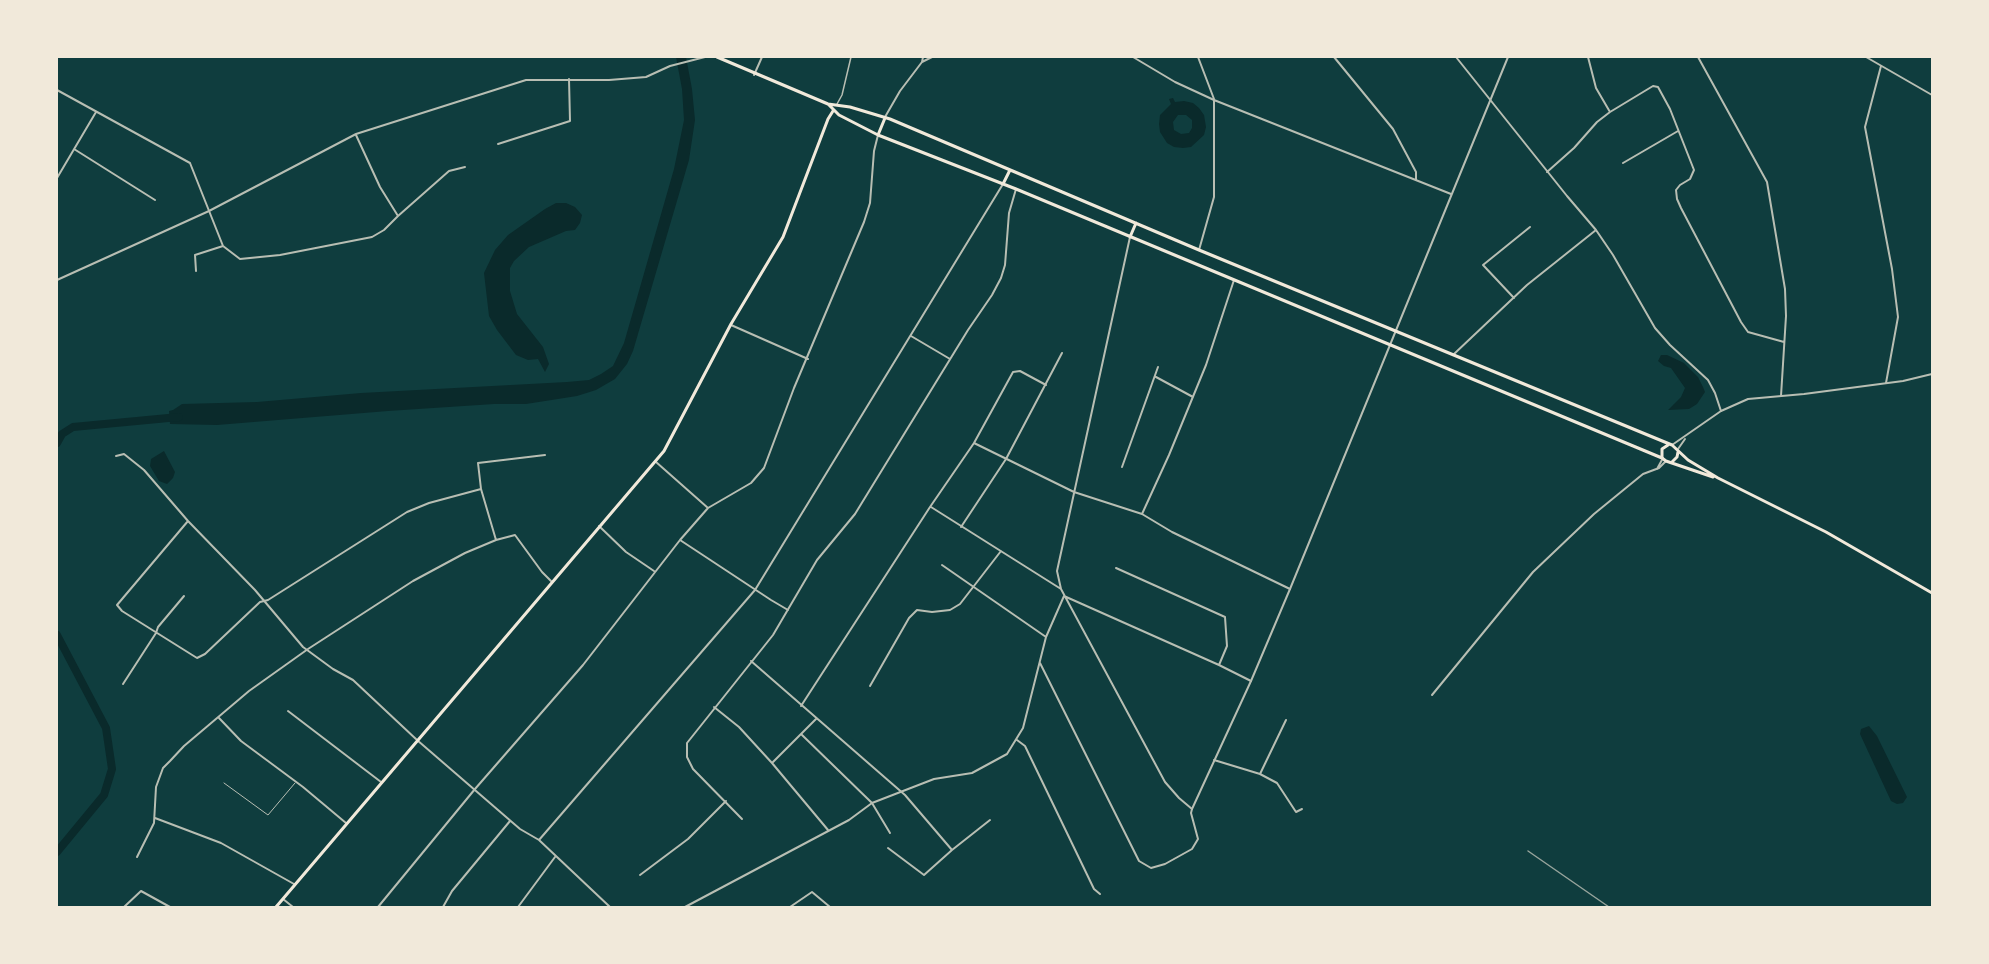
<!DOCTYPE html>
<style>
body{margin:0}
#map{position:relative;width:1989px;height:964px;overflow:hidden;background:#0f3d3e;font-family:Mulish,sans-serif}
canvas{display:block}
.frame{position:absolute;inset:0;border:58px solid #f1e9da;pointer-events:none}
</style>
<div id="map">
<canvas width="1989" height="964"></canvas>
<div class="frame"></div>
</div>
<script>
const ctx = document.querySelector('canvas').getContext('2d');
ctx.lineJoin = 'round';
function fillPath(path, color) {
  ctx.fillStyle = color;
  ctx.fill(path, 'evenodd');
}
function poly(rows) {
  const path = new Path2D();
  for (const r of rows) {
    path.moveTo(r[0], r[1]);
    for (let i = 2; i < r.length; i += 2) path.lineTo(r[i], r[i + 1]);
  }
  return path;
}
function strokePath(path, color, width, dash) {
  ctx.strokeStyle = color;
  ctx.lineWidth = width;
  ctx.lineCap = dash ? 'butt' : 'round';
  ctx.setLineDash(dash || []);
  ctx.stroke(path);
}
fillPath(poly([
 [676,57,686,57,692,89,695,120,689,160,633,351,627,364,615,379,596,390,577,396,526,404,494,404,388,411,217,425,170,424,169,411,173,410,182,404,257,402,361,393,567,382,589,380,601,374,613,366,624,343,674,169,684,120,682,89],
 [1173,98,1175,102,1184,101,1193,103,1199,108,1204,115,1206,127,1204,135,1191,147,1183,148,1174,147,1167,143,1160,132,1159,124,1160,115,1171,104,1169,99],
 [1178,115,1186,115,1192,120,1192,128,1189,133,1181,134,1174,130,1173,122],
 [556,203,566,203,575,207,582,215,580,223,575,230,566,231,529,247,514,261,510,268,510,291,517,314,543,347,549,364,545,372,538,359,528,360,516,355,497,330,489,316,484,273,495,250,508,235,545,209],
 [1661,355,1667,355,1684,363,1698,377,1703,387,1705,392,1697,404,1689,409,1668,410,1681,397,1685,388,1671,368,1664,366,1658,361],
 [164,451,175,472,173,478,167,484,159,481,150,466,151,459],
 [1869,726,1877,736,1907,797,1903,803,1897,804,1891,801,1860,734,1861,729]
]), '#0a2a2b');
strokePath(poly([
 [57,443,62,434,73,427,179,417],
 [57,635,106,728,112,769,104,795,57,852]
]), '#0a2a2b', 8);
strokePath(poly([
 [224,783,268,815,295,783]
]), '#b8beb3', 1);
strokePath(poly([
 [837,104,842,95,851,57]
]), '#b8beb3', 1.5);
strokePath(poly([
 [1198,57,1214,99],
 [1334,57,1393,129,1416,172,1416,180],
 [1456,57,1567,196,1596,230,1613,255,1655,328,1670,345,1708,380,1715,393,1721,411],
 [1588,57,1596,88,1610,112],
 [1698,57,1767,182,1785,289,1786,316,1781,396],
 [1881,66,1865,127,1892,269,1898,317,1886,383],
 [754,75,762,57],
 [57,90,190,163,223,246,240,259,280,255,372,237,384,230,398,216,380,187,356,135],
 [498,144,570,121,569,79],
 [74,149,155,200],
 [1623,163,1678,131],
 [1547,172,1574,148,1597,122,1610,112,1653,86,1658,87,1670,109,1694,170,1690,179,1680,185,1676,190,1677,199,1681,208,1741,322,1748,332,1784,342],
 [57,178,96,112],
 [398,216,449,171,465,167],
 [196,271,195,255,223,246],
 [1514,298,1483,265,1530,227],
 [731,325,808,359],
 [911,336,950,359],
 [1454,354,1527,285,1596,230],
 [1156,377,1193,397],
 [974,443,1074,492,1142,514,1172,532,1290,589],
 [116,456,124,454,144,470,188,521,255,590,303,647,333,669,353,680,417,740,520,829,539,840,610,907],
 [656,462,708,508],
 [1122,467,1158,367],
 [1657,469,1663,458],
 [931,507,1061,589],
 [1142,514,1169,455,1206,365,1234,280],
 [188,521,117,605,122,611,197,658,205,654,260,602,268,600,407,512,429,503,481,489],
 [599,526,626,552,654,571],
 [961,527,1006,459,1062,353],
 [496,540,481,489,478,463,545,455],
 [680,540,771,600,788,610],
 [942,565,1046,637],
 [1116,568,1225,617,1227,646,1219,665],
 [751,661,905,795,952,850],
 [1040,663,1139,861,1151,868,1165,864,1192,849,1198,839,1191,813,1192,809,1179,798,1165,782,1061,589,1057,571,1130,237],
 [123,684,156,633,158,627,184,596],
 [870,686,909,618,917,610,932,612,950,610,960,604,1001,551],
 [1432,695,1533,572,1594,514,1643,474,1659,468,1666,461],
 [801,706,930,507,974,443,1013,372,1020,371,1046,385],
 [714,707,739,727,772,763,828,830],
 [288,711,381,782],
 [219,718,241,741,303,787,346,823],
 [801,734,872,803,890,833],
 [1017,740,1025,746,1094,889,1100,894],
 [1214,760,1260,774,1286,720],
 [772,763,816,719],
 [1260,774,1277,783,1296,812,1302,809],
 [155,818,221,843,294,884],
 [742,819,693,769,687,757,687,743,773,635,817,560,855,514,968,330,992,295,1001,278,1005,265,1009,213,1016,189],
 [539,840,755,590,1003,184],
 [888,848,924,875,952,850,990,820],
 [137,857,154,823,156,787,163,768,170,761,184,746,249,691,308,649,413,581,465,553,496,540,515,535,542,572,551,581],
 [640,875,688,839,726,801],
 [283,899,293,907],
 [124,907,141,891,170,907],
 [378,907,475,789,583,665,680,540,708,508,751,483,764,468,794,388,864,222,870,203,874,151,878,135],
 [443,907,452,891,510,821],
 [518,907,555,857],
 [685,907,849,820,872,803,934,779,972,773,1007,754,1023,728,1046,637,1064,596,1219,665,1251,681],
 [790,907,812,892,830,907]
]), '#b8beb3', 2);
strokePath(poly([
 [1133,57,1175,82,1214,100,1214,197,1199,250],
 [1866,57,1932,95],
 [922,62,932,57],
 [1214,100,1451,194],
 [885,117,900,91,922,62,923,57],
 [57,280,209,211,356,134,526,80,609,80,646,77,670,66,705,57],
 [1672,445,1721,411,1748,399,1804,394,1903,381,1932,374],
 [1678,449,1685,439],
 [1192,809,1251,681,1290,589,1508,57]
]), '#b8beb3', 2);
strokePath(poly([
 [276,907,664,451,731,324,783,237,828,119,833,111]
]), '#f1e9da', 3);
strokePath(poly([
 [717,57,828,104,850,107,890,119,1199,250,1672,445,1688,460,1718,478,1826,532,1932,593],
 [828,104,839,115,878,135,1016,189,1662,458,1666,461,1713,477],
 [878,135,885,118],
 [1003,184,1010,170],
 [1130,237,1136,223],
 [1662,458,1662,449,1668,445],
 [1672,462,1677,457,1678,452]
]), '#f1e9da', 3);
strokePath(poly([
 [1528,851,1609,907]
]), '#97a49c', 1.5);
</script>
